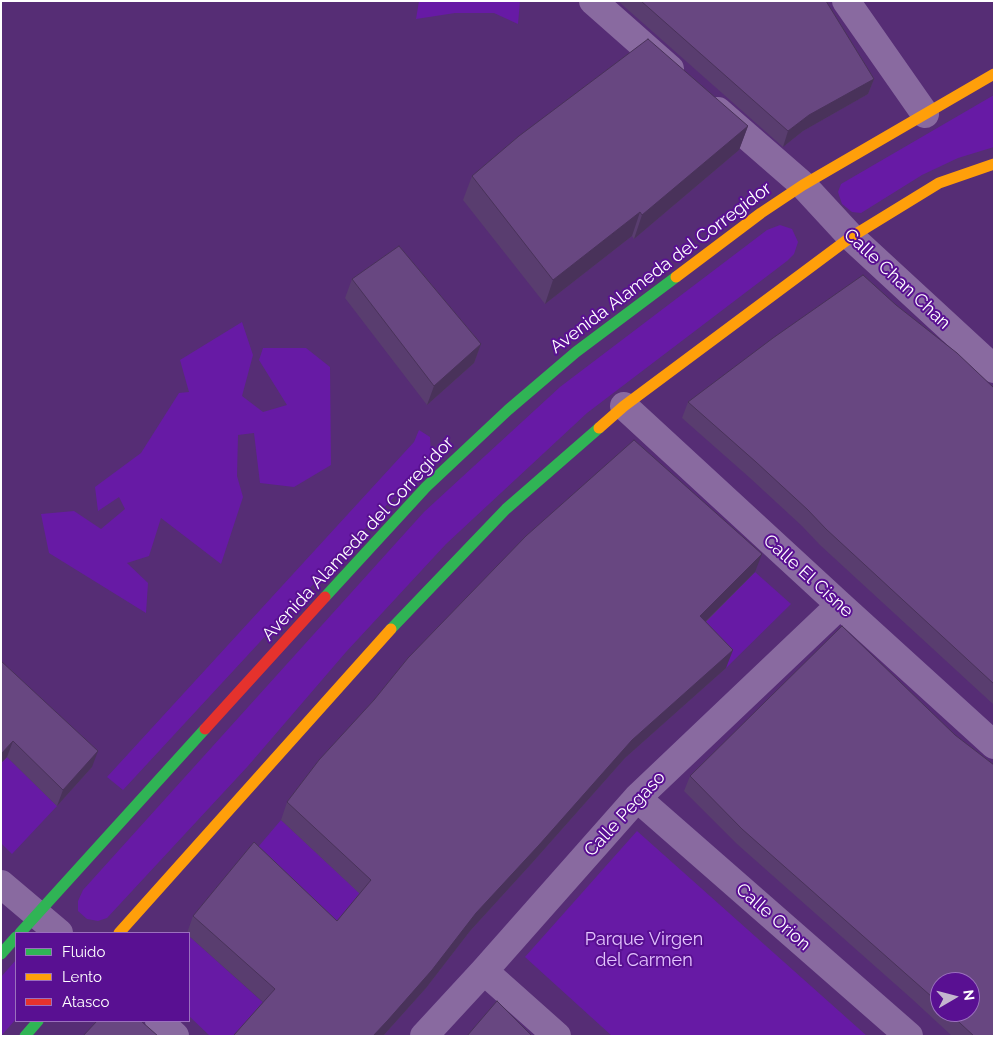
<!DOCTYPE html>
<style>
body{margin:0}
#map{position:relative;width:995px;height:1037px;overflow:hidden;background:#562d75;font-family:Raleway,sans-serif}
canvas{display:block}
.frame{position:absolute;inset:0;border:2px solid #fff;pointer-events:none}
.legend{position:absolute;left:15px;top:932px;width:175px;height:90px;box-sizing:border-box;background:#591092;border:1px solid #9b70be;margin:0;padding:6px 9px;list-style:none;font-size:15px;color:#fff}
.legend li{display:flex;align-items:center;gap:10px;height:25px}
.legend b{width:25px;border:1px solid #9b70be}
.north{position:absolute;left:930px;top:972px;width:50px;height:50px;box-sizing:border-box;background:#591092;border:1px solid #9b70be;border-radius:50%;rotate:82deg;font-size:14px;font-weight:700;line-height:20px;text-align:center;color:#fff}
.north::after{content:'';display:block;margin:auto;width:18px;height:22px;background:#c4b6cf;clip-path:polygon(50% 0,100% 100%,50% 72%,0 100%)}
</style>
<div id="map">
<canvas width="995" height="1037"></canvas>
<div class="frame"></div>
<ul class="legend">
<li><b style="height:6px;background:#30b455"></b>Fluido</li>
<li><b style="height:6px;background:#ff9f0a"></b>Lento</li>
<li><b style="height:6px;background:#e5322d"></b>Atasco</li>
</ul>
<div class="north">N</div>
</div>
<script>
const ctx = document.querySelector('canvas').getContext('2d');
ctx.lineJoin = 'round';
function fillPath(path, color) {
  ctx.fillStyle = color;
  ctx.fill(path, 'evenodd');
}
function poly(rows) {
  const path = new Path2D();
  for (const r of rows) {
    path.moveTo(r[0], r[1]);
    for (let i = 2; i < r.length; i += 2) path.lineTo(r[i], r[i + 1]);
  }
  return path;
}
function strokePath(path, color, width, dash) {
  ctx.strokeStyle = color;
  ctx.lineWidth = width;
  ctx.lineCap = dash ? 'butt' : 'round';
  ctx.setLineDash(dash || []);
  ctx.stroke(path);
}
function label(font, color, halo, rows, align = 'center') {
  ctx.font = font + ' Raleway,sans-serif';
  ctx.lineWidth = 4;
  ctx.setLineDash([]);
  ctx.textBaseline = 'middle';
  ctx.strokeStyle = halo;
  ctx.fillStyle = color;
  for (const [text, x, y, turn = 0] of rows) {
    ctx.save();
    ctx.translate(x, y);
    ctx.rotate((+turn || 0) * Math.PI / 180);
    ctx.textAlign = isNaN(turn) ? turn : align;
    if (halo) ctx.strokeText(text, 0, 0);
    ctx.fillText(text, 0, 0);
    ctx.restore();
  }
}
fillPath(poly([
 [419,1,520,1,518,24,494,13,455,13,416,19],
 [994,95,994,147,958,158,922,175,861,213,852,212,842,204,838,192,841,184],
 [780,225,792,229,798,242,794,254,787,261,587,413,446,544,346,652,248,766,107,918,98,921,87,919,78,911,78,901,83,890,424,512,560,387,767,230],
 [242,322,253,355,242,396,263,412,287,405,259,360,263,348,306,348,330,367,331,465,294,487,260,483,254,433,238,435,237,476,243,497,221,564,161,518,149,556,127,563,148,583,146,613,49,553,41,514,74,511,101,529,125,509,119,497,98,511,95,487,141,453,179,393,189,392,180,360],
 [419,430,430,437,431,457,123,790,107,777,414,442],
 [755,572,791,604,726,668,694,633],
 [7,757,57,806,12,854,1,843,1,763],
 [281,820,365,898,335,933,247,860],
 [637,831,867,1036,612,1036,525,957],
 [189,936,268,1007,243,1036,210,1036,189,1016],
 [16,960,16,1019,1,1036,1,977]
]), '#671aa5');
strokePath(poly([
 [593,1,670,69],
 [846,1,925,114],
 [718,111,803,185,851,237,994,369],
 [624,406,840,605,994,745],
 [637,798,909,1036],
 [1,884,59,933],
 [484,971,557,1036],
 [159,1021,175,1036],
 [424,1036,484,971,637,798,840,605]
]), '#896aa0', 28);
strokePath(poly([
 [325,597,426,487,508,410,576,352,676,277],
 [391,629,506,509,599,428],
 [20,933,205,729],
 [1,954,16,937],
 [25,1036,38,1021]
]), '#30b455', 11);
strokePath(poly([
 [676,277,761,213,803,185,994,74],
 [599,428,624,406,851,237,939,183,994,164],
 [119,933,391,629]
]), '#ff9f0a', 11);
strokePath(poly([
 [205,729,325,597]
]), '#e5322d', 11);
fillPath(poly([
 [618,1,826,1,874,79,868,94,803,131,783,147],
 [748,126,739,150,634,239,632,236,545,304,463,200,472,176],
 [352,279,481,344,474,363,427,405,345,298],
 [896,305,994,388,994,705,820,545,802,526,750,478,682,418,688,402],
 [755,572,706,622,726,668,625,758,532,863,470,931,426,988,383,1036,234,1036,263,1002,189,936,189,933,187,933,193,916,337,921,360,894,281,820,287,802],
 [842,626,955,735,994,765,994,1036,952,1036,912,999,737,844,684,791,690,776],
 [940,982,970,982,970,1012,940,1012],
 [1,661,92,767,57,806,7,757,1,763]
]), '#593d6f');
fillPath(poly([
 [874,79,868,94,803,131,783,147,788,131,809,115],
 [748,126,739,150,634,239,642,215],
 [640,212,632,236,545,304,553,280],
 [481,344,474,363,427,405,434,386],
 [762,554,755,572,694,633,700,616],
 [733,650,726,668,625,758,532,863,470,931,426,988,383,1036,373,1036,476,913,632,740],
 [13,741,7,757,1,763,1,754],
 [98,751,92,767,57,806,63,790]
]), '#49325a');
const building = poly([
 [641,1,826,1,874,79,809,115,788,131,641,1],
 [648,39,748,126,642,215,640,212,553,280,472,176,519,136,648,39],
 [399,246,481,344,434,386,352,279,399,246],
 [863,275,896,305,957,353,994,388,994,684,826,529,808,510,756,462,688,402,773,338,863,275],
 [634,440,762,554,700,616,733,650,632,740,539,845,476,913,432,970,388,1020,373,1036,236,1036,234,1035,275,989,193,916,254,842,337,921,371,880,287,802,319,760,374,700,408,658,526,536,634,440],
 [842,626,955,735,994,765,994,1036,974,1036,948,1012,970,1012,970,982,940,982,940,1004,742,829,690,776,842,626],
 [1,661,98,751,63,790,13,741,1,754,1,661],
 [497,1001,532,1036,467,1036,497,1001],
 [97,1021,141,1021,158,1036,83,1036,97,1021]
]);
fillPath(building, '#684781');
strokePath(building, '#49325a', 1);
label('18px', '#fff', '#591092', [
 ["Avenida Alameda del Corregidor",661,268,-37],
 ["Calle Chan Chan",897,279,43],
 ["Avenida Alameda del Corregidor",358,539,-47],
 ["Calle El Cisne",808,576,42],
 ["Calle Pegaso",625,814,-47],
 ["Calle Orion",773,917,41]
]);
label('18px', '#e3c4fe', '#591092', [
 ["Parque Virgen",644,940],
 ["del Carmen",644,961]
]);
</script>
